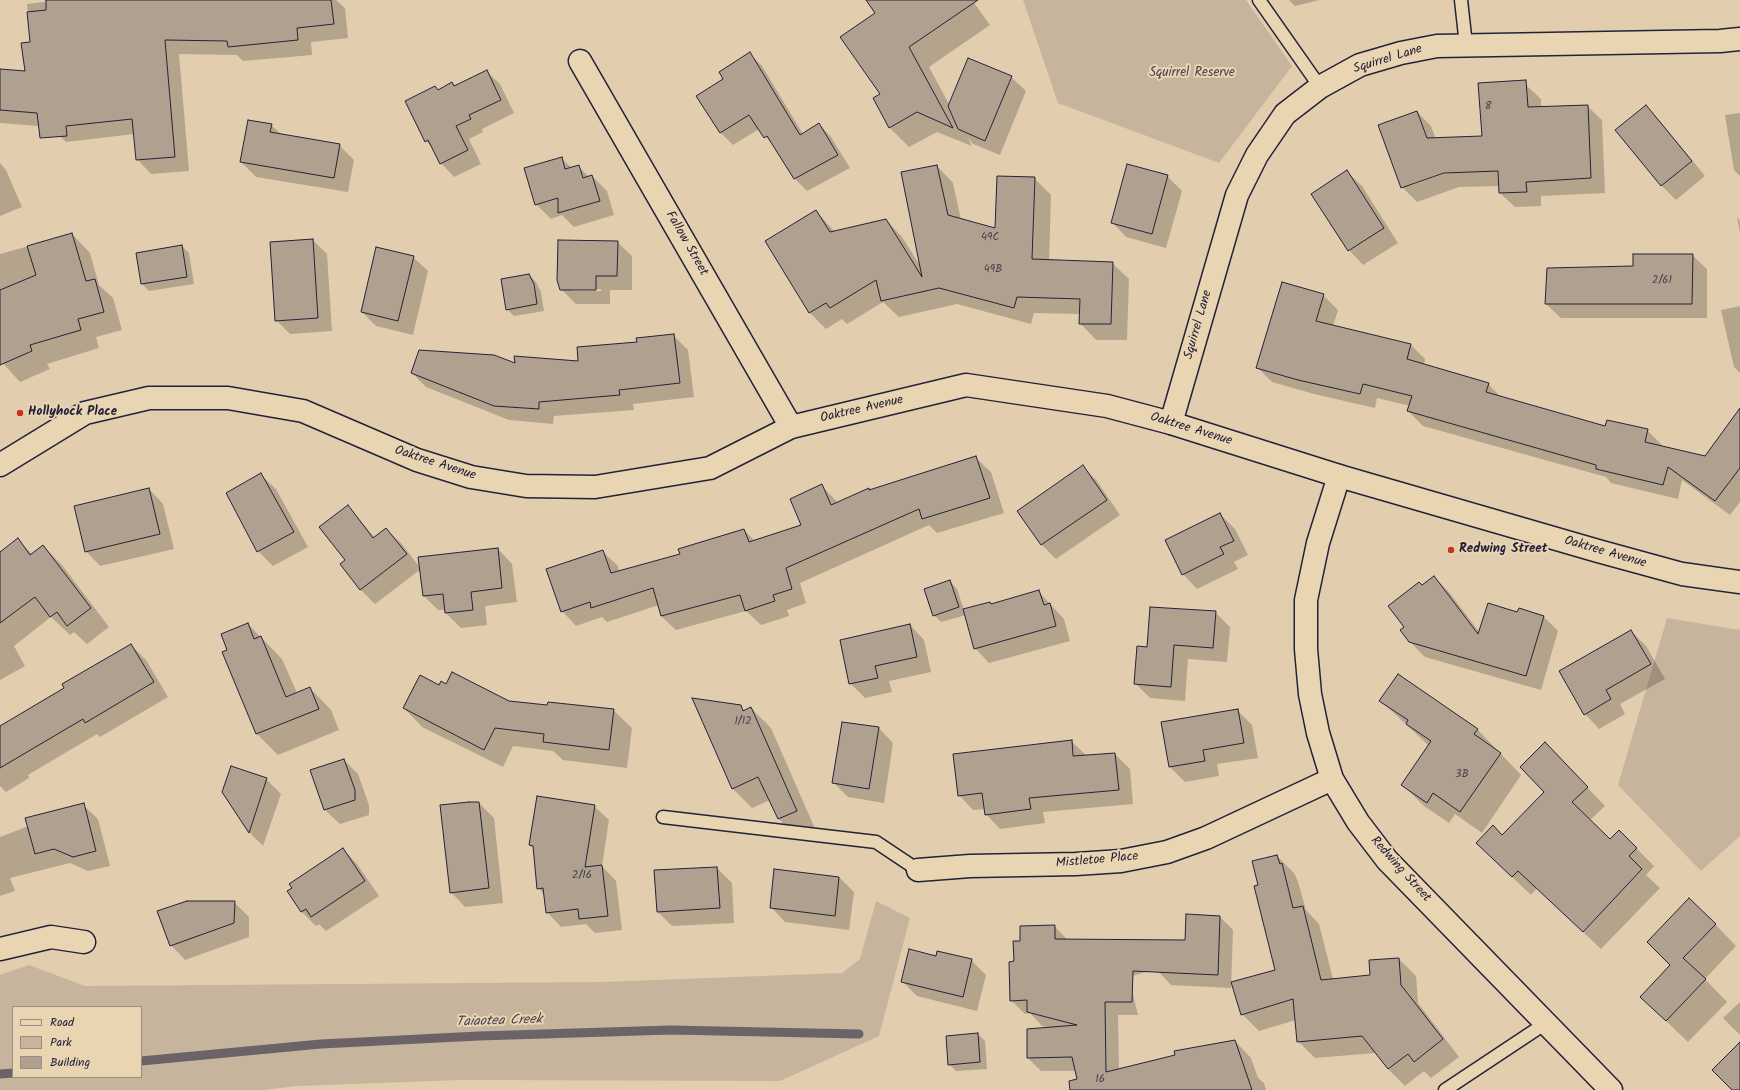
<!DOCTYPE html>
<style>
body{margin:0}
#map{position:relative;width:1740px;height:1090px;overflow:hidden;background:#e2ceae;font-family:Kalam,sans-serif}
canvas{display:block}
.legend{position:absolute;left:12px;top:1006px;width:130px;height:72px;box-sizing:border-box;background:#ead5b3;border:1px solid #9a8d83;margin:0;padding:5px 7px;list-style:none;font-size:12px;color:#22223b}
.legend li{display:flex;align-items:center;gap:8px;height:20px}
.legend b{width:20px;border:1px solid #9a8d83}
</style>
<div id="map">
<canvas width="1740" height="1090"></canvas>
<ul class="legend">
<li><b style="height:5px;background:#ead5b3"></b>Road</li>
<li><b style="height:11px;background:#c6b49d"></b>Park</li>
<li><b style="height:11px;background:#b0a090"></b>Building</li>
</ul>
</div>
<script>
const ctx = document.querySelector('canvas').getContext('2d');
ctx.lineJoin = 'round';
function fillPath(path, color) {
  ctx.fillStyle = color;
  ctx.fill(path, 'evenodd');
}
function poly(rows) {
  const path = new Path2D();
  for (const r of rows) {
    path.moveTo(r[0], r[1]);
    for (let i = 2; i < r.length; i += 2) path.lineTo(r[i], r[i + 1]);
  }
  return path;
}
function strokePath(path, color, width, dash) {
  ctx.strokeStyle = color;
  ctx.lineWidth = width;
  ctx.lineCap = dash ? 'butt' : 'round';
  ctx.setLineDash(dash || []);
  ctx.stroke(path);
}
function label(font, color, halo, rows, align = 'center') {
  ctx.font = font + ' Kalam,sans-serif';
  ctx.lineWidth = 4;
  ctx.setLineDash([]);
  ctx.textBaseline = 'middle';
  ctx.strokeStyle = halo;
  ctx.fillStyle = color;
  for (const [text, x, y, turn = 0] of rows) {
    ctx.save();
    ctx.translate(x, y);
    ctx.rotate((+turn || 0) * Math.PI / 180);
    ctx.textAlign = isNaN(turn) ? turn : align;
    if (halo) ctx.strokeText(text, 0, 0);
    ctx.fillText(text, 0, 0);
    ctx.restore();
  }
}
fillPath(poly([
 [1023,0,1246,0,1292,66,1219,163,1058,103],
 [1667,618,1740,630,1740,836,1701,871,1618,785],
 [876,901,910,918,879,1036,780,1081,461,1080,298,1086,262,1090,0,1090,0,975,29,965,85,986,602,982,842,973,860,959],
 [13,1007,141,1007,141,1077,13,1077]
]), '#c6b49d');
fillPath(poly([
 [59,0,336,0,345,8,348,38,311,42,312,55,243,61,237,55,179,54,189,171,151,174,137,159,134,134,66,142,51,127,0,123,0,70,26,72,31,43,27,4],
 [867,0,972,0,990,25,929,67,950,106,1011,77,1026,91,1000,155,973,144,968,138,972,146,937,132,909,147,889,127,882,94,876,13],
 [1289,0,1320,0,1295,6],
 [749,53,762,66,803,134,819,124,831,137,850,168,807,191,795,179,776,148,759,129,733,145,721,133,698,96,725,79],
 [486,71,500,84,514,113,482,129,483,132,469,139,481,164,454,177,441,163,435,150,426,141,435,87,438,90,452,83,455,86],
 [1526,85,1541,99,1541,108,1587,106,1602,120,1605,193,1541,196,1541,206,1515,207,1500,193,1500,186,1459,187,1417,202,1402,187,1417,112,1431,126,1436,139,1483,137],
 [1448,170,1449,172,1409,186,1409,184],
 [1646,106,1660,121,1705,176,1676,200,1662,186,1616,130],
 [1740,113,1740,176,1734,170,1725,115],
 [271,125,282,135,339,145,354,160,348,192,256,177,241,162],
 [561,158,572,168,578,166,589,177,592,176,607,191,614,215,574,227,562,215,551,219,536,204],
 [0,163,6,170,22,207,0,216],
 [937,166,953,183,961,220,996,230,1034,178,1051,195,1049,261,1112,263,1129,279,1127,340,1096,340,1080,323,1080,314,1034,313,1031,324,957,304,899,317,883,302,847,324,842,319,826,329,810,313,766,242,816,211,835,232,886,220,902,237,921,267],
 [1347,172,1362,186,1398,243,1363,265,1349,250],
 [1167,176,1182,191,1166,248,1126,237,1112,222],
 [1737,217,1740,221,1740,233],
 [72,234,90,253,99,285,113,298,122,330,96,337,99,348,47,364,50,369,20,382,0,360,0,254],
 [313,240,327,254,332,331,290,334,276,320],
 [617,242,632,256,632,290,610,290,610,304,576,304,561,289],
 [572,289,601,289,601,291,572,291],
 [182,246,189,253,194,284,149,291,142,284,137,254],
 [1692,255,1707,269,1707,318,1561,318,1546,304,1634,267],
 [413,257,428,271,413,335,376,326,362,312],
 [529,275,536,282,541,292,544,311,514,316,507,309],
 [1323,295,1338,310,1333,326,1411,345,1425,359,1424,365,1488,384,1502,398,1606,427,1647,430,1662,445,1662,447,1706,457,1740,437,1740,502,1730,515,1682,480,1678,499,1611,483,1606,477,1423,426,1408,411,1410,406,1377,398,1375,408,1314,394,1272,382,1257,367],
 [1740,306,1740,373,1734,367,1721,310],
 [673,335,688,350,694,397,633,404,634,410,554,416,553,424,509,420,426,387,412,373,579,362,638,342],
 [976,458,991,472,1004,513,937,533,929,525,800,583,806,603,787,610,789,616,761,625,746,611,676,630,661,616,659,605,607,622,602,617,576,626,562,611,603,552,618,566,619,572,681,555,744,530,755,541,803,525,822,486,838,503,868,489,870,491],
 [1083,467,1097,481,1120,515,1056,559,1042,545,1019,511],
 [261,475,276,489,308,547,273,566,258,551],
 [149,489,163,504,174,549,100,566,86,551],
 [348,506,375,538,386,529,401,543,421,569,375,604,360,589,346,561],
 [1220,514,1235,529,1248,555,1234,562,1238,569,1197,589,1183,574],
 [17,539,32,554,43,546,62,565,109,627,87,644,74,632,70,635,51,617,14,646,25,666,0,680,0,553],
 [498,549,512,564,517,602,485,606,487,625,461,628,446,613,446,610,438,610,424,596],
 [1434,577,1449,592,1480,633,1518,613,1543,616,1558,631,1541,690,1425,657,1410,642,1406,627,1422,586],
 [950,581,957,589,964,610,990,603,992,605,1039,592,1064,619,1070,641,989,663,975,648,966,615,941,622,934,615],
 [1215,612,1230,627,1227,662,1188,659,1185,701,1150,698,1135,683,1148,648],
 [248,624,282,659,297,693,310,688,331,710,339,730,278,755,257,734,229,650],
 [910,625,924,640,931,672,889,681,892,692,865,698,850,683],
 [1631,631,1646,646,1665,679,1620,704,1625,714,1599,729,1585,714],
 [131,645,146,660,168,697,100,737,97,734,28,775,29,778,6,792,0,786,0,727,65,688],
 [1399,675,1478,730,1521,775,1482,833,1455,814,1449,823,1424,806,1403,785,1429,746,1381,701],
 [447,685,509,702,548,707,613,710,632,728,627,768,563,760,553,751,513,746,503,767,422,727,404,708,440,687],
 [740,706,745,711,751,708,771,728,816,831,799,839,779,819,770,800,752,808,732,788],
 [1237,710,1252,725,1258,758,1217,764,1219,776,1185,782,1170,767,1163,723],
 [879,728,893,743,884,803,848,797,833,782],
 [1071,741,1087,756,1115,754,1130,769,1133,804,1043,812,1045,823,1000,829,986,814,985,809,973,810,959,795],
 [344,760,358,774,369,805,369,815,340,824,325,810,311,771],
 [1563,762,1605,806,1590,820,1610,840,1636,848,1654,866,1646,875,1660,888,1601,949,1537,888,1531,895,1495,861,1502,836,1545,792],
 [266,779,281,794,263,846,249,832,223,792],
 [479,803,494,818,503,903,465,907,451,892],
 [83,805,98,819,110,866,88,871,70,863,10,878,15,891,0,896,0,837],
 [594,806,609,820,602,866,616,881,622,930,595,933,586,924,561,927,547,912,545,895,538,888,534,848,530,845],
 [343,849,357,864,379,896,326,931,319,924,316,926,302,912],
 [1277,856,1294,873,1298,882,1306,910,1319,924,1333,979,1371,976,1399,959,1416,976,1418,1003,1459,1057,1431,1078,1424,1071,1405,1086,1388,1069,1376,1053,1315,1058,1298,1041,1296,1020,1259,1031,1242,1014,1276,970,1259,886],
 [717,868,732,883,734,923,672,926,658,912],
 [839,877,854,892,849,930,785,922,771,907],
 [234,902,249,917,249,937,185,960,171,945],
 [1220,917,1233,930,1231,988,1171,985,1156,969,1129,977,1138,1015,1118,1015,1119,1070,1156,1090,1081,1090,1077,1071,1041,1071,1028,1058,1050,1028,1042,1026,1030,1013,1025,1014,1011,1000,1015,962,1022,942,1054,926,1068,940,1186,941],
 [1715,924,1736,946,1705,979,1727,1002,1688,1042,1641,997],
 [936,957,971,960,986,975,977,1011,917,996,902,981],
 [1740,1002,1740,1035,1723,1018],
 [978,1034,985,1041,987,1069,956,1071,949,1064],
 [1235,1041,1251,1058,1258,1078,1264,1083,1266,1090,1193,1090]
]), '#0003');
strokePath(poly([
 [141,1061,321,1044,479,1036,671,1030,859,1034],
 [0,1074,13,1073]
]), '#6b6367', 9);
const building = poly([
 [46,0,331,0,334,24,297,28,298,40,228,47,227,41,165,40,175,157,136,160,132,119,66,126,67,136,40,138,37,113,0,110,0,69,25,71,21,43,30,42,27,12,46,10,46,0],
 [866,0,978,0,909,47,953,128,917,112,889,128,873,98,880,94,840,37,875,13,866,0],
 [750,52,800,135,819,123,838,155,794,179,767,136,764,138,749,115,720,133,696,96,723,79,719,72,750,52],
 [968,58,1012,76,985,141,958,129,948,106,968,58],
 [487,70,501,100,469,115,471,119,456,126,468,150,440,164,428,140,425,142,405,101,435,86,438,90,452,82,454,86,487,70],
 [1526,80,1528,107,1588,105,1591,178,1526,182,1527,192,1499,193,1498,171,1444,173,1401,188,1378,125,1417,111,1427,138,1482,136,1478,83,1526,80],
 [1646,105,1692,161,1661,186,1615,130,1646,105],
 [248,120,272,124,270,132,340,144,334,178,240,162,248,120],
 [562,157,565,169,579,165,583,178,592,175,600,201,558,213,558,198,535,205,524,168,562,157],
 [1127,164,1168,175,1152,234,1111,223,1127,164],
 [937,165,948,215,995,228,997,176,1035,177,1032,259,1113,262,1111,324,1079,324,1080,299,1017,297,1014,308,939,288,881,301,876,280,830,308,826,303,809,313,765,241,816,210,830,232,886,219,922,277,901,172,937,165],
 [1347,170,1384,228,1348,251,1311,194,1347,170],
 [72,233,86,281,95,279,104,312,78,319,81,330,30,345,32,351,0,365,0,290,36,275,27,246,72,233],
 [313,239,318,318,275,321,270,242,313,239],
 [558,240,618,241,617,276,596,276,596,290,560,290,557,280,558,240],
 [182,245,187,277,141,284,136,253,182,245],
 [376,247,414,256,398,321,361,312,376,247],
 [1633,254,1693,254,1692,304,1545,304,1547,268,1633,266,1633,254],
 [529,274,534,284,537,304,506,310,501,279,529,274],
 [1282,282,1324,294,1316,321,1411,344,1407,359,1489,383,1486,392,1605,426,1607,420,1648,429,1645,442,1705,456,1740,408,1740,468,1715,501,1668,467,1663,485,1596,469,1596,465,1407,411,1412,396,1363,384,1360,394,1298,380,1256,368,1282,282],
 [674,334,680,383,619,390,620,395,539,402,539,409,494,406,411,373,419,350,494,355,515,363,514,356,578,361,577,347,637,342,636,338,674,334],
 [976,456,990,498,922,519,919,509,786,568,792,589,773,595,775,601,745,611,740,595,661,616,653,588,591,608,590,602,561,612,546,569,603,550,611,573,680,554,678,549,744,529,749,542,801,525,790,499,822,484,831,505,869,488,869,490,976,456],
 [1083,465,1107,500,1041,545,1017,511,1083,465],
 [261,473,294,532,257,552,226,493,261,473],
 [149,488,160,534,85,552,74,506,149,488],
 [348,505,373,538,386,528,407,554,360,590,340,564,345,560,319,527,348,505],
 [1220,513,1234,541,1220,547,1224,554,1182,575,1165,540,1220,513],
 [18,538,30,555,43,545,91,608,67,626,57,612,50,617,35,597,0,623,0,552,18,538],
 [498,548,502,588,471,592,473,610,445,613,443,594,423,596,418,557,498,548],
 [1434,576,1478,634,1488,603,1517,612,1519,608,1544,616,1526,676,1409,642,1400,630,1404,627,1388,606,1419,582,1422,585,1434,576],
 [950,580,959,607,933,616,924,589,950,580],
 [1039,590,1044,605,1050,603,1056,626,974,649,963,609,990,602,991,604,1039,590],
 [1150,607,1216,611,1213,648,1174,645,1171,687,1134,684,1137,646,1147,647,1150,607],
 [248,623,254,639,261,636,286,697,310,687,319,709,256,734,222,652,227,650,221,634,248,623],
 [910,624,917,657,875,666,878,678,849,684,840,640,910,624],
 [1631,630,1651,664,1606,690,1611,699,1584,715,1559,671,1631,630],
 [131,644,154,682,85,723,83,719,0,768,0,726,64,688,62,684,131,644],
 [452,672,509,701,547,705,548,702,614,709,609,750,543,742,544,734,495,728,484,750,403,708,420,675,439,685,441,681,446,684,452,672],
 [1398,674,1478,729,1474,734,1501,753,1460,812,1433,793,1427,803,1401,785,1431,741,1406,724,1408,720,1379,701,1398,674],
 [692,698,741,705,743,711,751,707,797,811,778,819,758,777,732,789,692,698],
 [1238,709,1244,743,1203,750,1205,761,1169,767,1161,722,1238,709],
 [842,722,879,727,869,789,832,783,842,722],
 [1072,740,1073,756,1115,753,1119,790,1029,798,1031,809,985,815,982,793,958,796,953,754,1072,740],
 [1545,742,1588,787,1572,802,1610,839,1619,830,1637,848,1629,856,1642,869,1583,932,1518,871,1512,877,1476,843,1493,825,1502,835,1544,792,1520,767,1545,742],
 [344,759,355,790,355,800,324,810,310,770,344,759],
 [231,766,267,778,249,833,222,792,231,766],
 [537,796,595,805,585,867,602,865,608,916,579,919,578,909,546,913,543,888,537,889,533,846,529,845,537,796],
 [469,802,479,802,489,888,450,893,440,805,469,802],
 [84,803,96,851,73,857,54,849,35,854,25,818,84,803],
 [343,848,365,881,311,917,306,909,301,912,287,891,292,888,289,884,343,848],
 [1277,855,1280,864,1282,863,1293,908,1303,906,1321,980,1370,975,1369,960,1399,958,1401,985,1443,1039,1414,1062,1408,1054,1388,1069,1362,1036,1297,1042,1293,999,1241,1015,1231,982,1275,970,1254,886,1258,885,1252,861,1277,855],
 [717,867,720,908,657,912,654,870,717,867],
 [774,869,839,877,835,916,770,908,774,869],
 [1689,898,1716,924,1683,958,1706,979,1666,1021,1640,997,1670,965,1647,942,1689,898],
 [187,901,235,901,234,923,170,946,157,911,187,901],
 [1186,914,1220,916,1218,975,1133,971,1132,1002,1105,1002,1106,1072,1175,1055,1174,1051,1235,1040,1252,1090,1070,1090,1069,1081,1077,1079,1072,1057,1027,1058,1027,1029,1077,1025,1027,1012,1027,1000,1010,1001,1009,962,1014,961,1013,941,1020,941,1020,926,1055,925,1055,939,1185,940,1186,914],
 [909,949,936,956,937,951,972,959,963,997,901,982,909,949],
 [978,1033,980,1062,948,1065,946,1036,978,1033],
 [1740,1042,1740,1090,1732,1090,1712,1070,1740,1042]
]);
fillPath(building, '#b0a090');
strokePath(building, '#22223b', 1);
const lane = poly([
 [1259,0,1320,87],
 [1461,0,1466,45],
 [663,817,876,842,918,870],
 [1445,1090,1546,1023]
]);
const street = poly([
 [580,61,791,427],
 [1171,423,1237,195,1257,155,1285,114,1320,87,1360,65,1401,53,1437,46,1720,41,1740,39],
 [1339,476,1318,543,1306,600,1306,649,1310,694,1318,733,1332,779,1358,822,1387,860,1611,1090],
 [918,870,970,866,1076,864,1121,861,1167,852,1206,838,1332,779],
 [0,949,51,937,84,942]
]);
const secondary = poly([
 [0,465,85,413,149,398,228,398,303,411,417,460,471,477,526,486,595,487,710,468,791,427,966,385,1107,406,1171,423,1339,476,1598,551,1682,574,1740,582]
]);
strokePath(lane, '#22223b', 15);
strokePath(street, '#22223b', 25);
strokePath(secondary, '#22223b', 25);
strokePath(lane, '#ead5b3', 12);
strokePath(street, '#ead5b3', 22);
strokePath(secondary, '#ead5b3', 22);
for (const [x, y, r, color] of [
 [20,413,4,"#c8321e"],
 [1451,550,4,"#c8321e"]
]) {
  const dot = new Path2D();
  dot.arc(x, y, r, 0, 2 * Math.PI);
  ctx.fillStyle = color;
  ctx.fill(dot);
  strokePath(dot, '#ead5b3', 1.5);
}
label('11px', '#464250', null, [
 ["8",1488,107],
 ["49C",990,238],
 ["49B",993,270],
 ["2/61",1662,281],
 ["1/12",743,722],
 ["3B",1462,775],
 ["2/16",582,876],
 ["16",1100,1080]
]);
label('13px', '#22223b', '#ead5b3', [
 ["Squirrel Lane",1388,60,-17],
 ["Fallow Street",686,244,60],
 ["Squirrel Lane",1199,325,-74],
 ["Oaktree Avenue",862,410,-13],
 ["Oaktree Avenue",1191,430,17],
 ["Oaktree Avenue",435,464,18],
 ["Oaktree Avenue",1605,553,16],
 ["Mistletoe Place",1097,861,-5],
 ["Redwing Street",1400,870,48]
]);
label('13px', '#433f4f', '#ead5b3', [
 ["Squirrel Reserve",1192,74]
]);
label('bold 13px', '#22223b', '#ead5b3', [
 ["Hollyhock Place",28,413],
 ["Redwing Street",1459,550]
], 'left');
label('italic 14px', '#464351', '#ead5b3', [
 ["Taiaotea Creek",499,1022,-2]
]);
</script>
